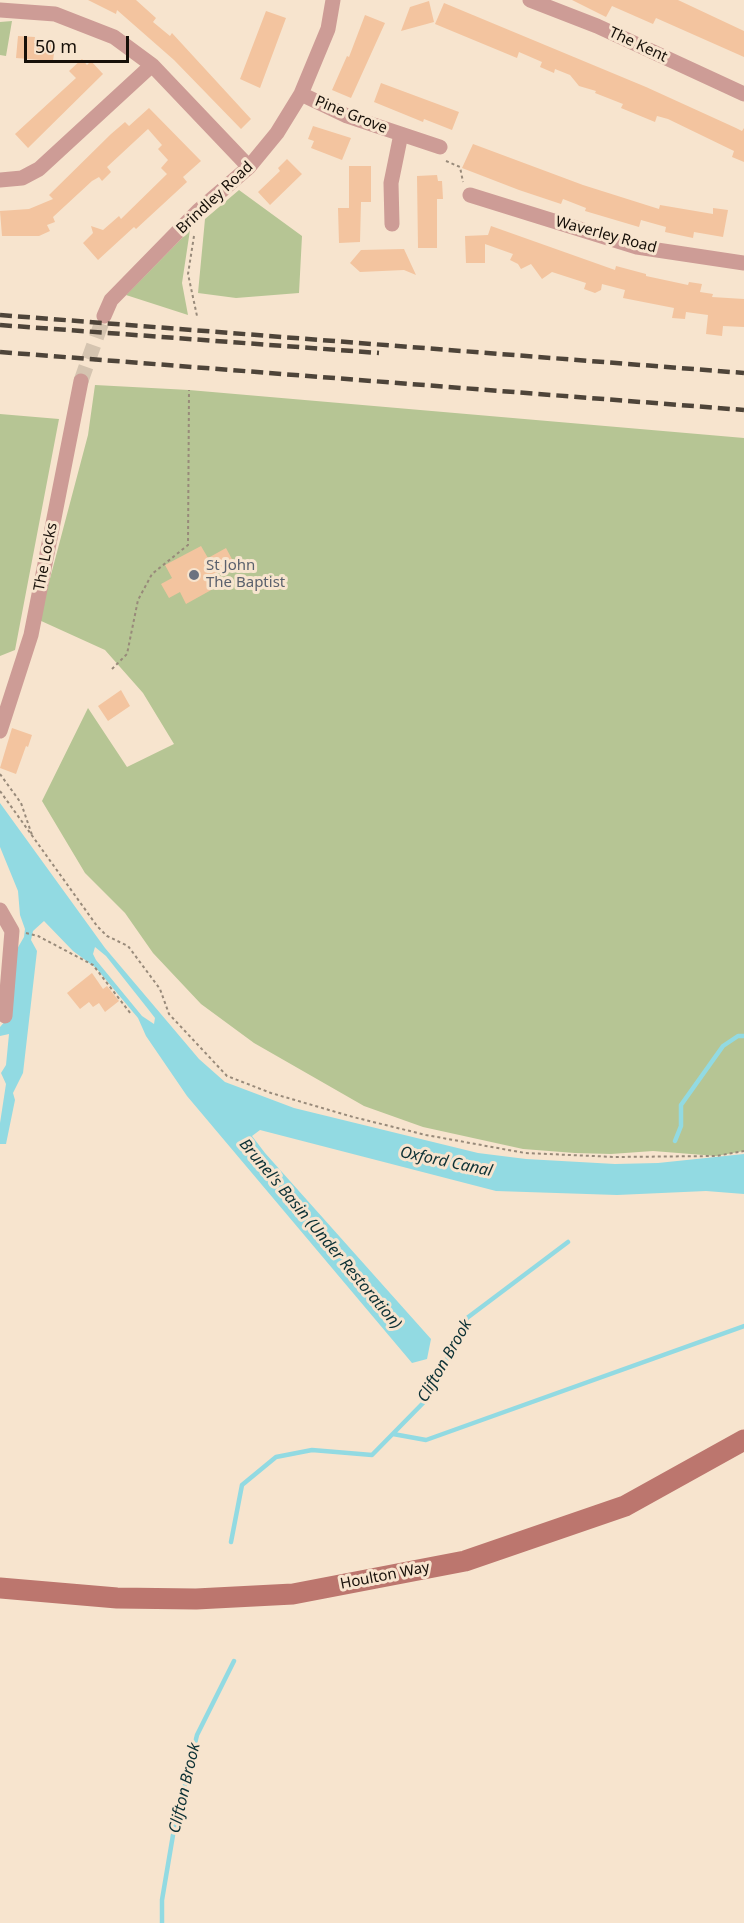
<!DOCTYPE html>
<style>
body{margin:0}
#map{position:relative;width:744px;height:1923px;overflow:hidden;background:#f7e4ce;font-family:"Noto Sans",sans-serif}
canvas{display:block}
.scale{position:absolute;left:24px;top:36px;width:105px;height:27px;box-sizing:border-box;border:3px solid #171009;border-top:0;padding-left:8px;font-size:18px;line-height:21px;white-space:nowrap;color:#171009;-webkit-text-stroke:4px #f7e4ce;paint-order:stroke}
</style>
<div id="map">
<canvas width="744" height="1923"></canvas>
<div class="scale">50 m</div>
</div>
<script>
const ctx = document.querySelector('canvas').getContext('2d');
ctx.lineJoin = 'round';
function fillPath(path, color) {
  ctx.fillStyle = color;
  ctx.fill(path, 'evenodd');
}
function poly(rows) {
  const path = new Path2D();
  for (const r of rows) {
    path.moveTo(r[0], r[1]);
    for (let i = 2; i < r.length; i += 2) path.lineTo(r[i], r[i + 1]);
  }
  return path;
}
function strokePath(path, color, width, dash) {
  ctx.strokeStyle = color;
  ctx.lineWidth = width;
  ctx.lineCap = dash ? 'butt' : 'round';
  ctx.setLineDash(dash || []);
  ctx.stroke(path);
}
function label(font, color, halo, rows, align = 'center') {
  ctx.font = font + ' "Noto Sans",sans-serif';
  ctx.lineWidth = 6;
  ctx.setLineDash([]);
  ctx.textBaseline = 'middle';
  ctx.strokeStyle = halo;
  ctx.fillStyle = color;
  for (const [text, x, y, turn = 0] of rows) {
    ctx.save();
    ctx.translate(x, y);
    ctx.rotate((+turn || 0) * Math.PI / 180);
    ctx.textAlign = isNaN(turn) ? turn : align;
    if (halo) ctx.strokeText(text, 0, 0);
    ctx.fillText(text, 0, 0);
    ctx.restore();
  }
}
fillPath(poly([
 [12,21,6,56,0,55,0,22],
 [239,190,302,236,299,293,236,298,198,293,205,219],
 [190,230,182,283,188,315,126,295],
 [95,385,189,390,744,438,744,1151,716,1156,653,1151,611,1154,575,1153,523,1149,423,1127,364,1106,254,1043,201,1004,153,953,125,913,85,873,42,801,88,708,127,767,174,744,143,693,105,650,39,620,88,435],
 [0,414,59,419,15,650,0,656]
]), '#b6c594');
fillPath(poly([
 [0,803,105,948,199,1059,225,1082,294,1108,478,1153,526,1159,615,1164,658,1163,744,1154,744,1194,706,1191,617,1195,496,1191,260,1130,252,1136,265,1153,431,1339,427,1359,412,1363,187,1096,146,1036,138,1018,96,968,73,951,44,921,33,931,31,940,37,951,23,1073,13,1093,15,1100,6,1144,0,1144,0,1123,6,1084,1,1073,6,1065,9,1034,0,1036,0,1044,0,1027,6,1020,17,949,24,937,25,929,20,915,18,891,0,847],
 [95,947,106,956,148,1009,155,1018,154,1024,142,1016,96,960,93,954]
]), '#92dae2');
strokePath(poly([
 [675,1141,681,1126,681,1105,723,1046,738,1036,744,1036],
 [393,1434,426,1440,744,1326],
 [231,1542,242,1485,276,1457,312,1450,372,1455,427,1399,467,1318,568,1242],
 [162,1923,162,1900,173,1835,197,1735,234,1661]
]), '#92dae2', 4.5);
fillPath(poly([
 [88,0,136,0,156,18,153,22,170,36,172,33,251,119,241,129,174,60,117,10,116,14],
 [572,0,678,0,744,31,744,57,656,18,653,24,612,6,606,17],
 [429,1,434,22,401,31,410,7],
 [444,3,646,87,736,128,742,131,744,128,744,162,732,157,734,151,668,119,657,116,655,122,621,108,623,104,595,93,596,91,579,86,570,75,555,69,554,73,540,67,542,62,519,52,517,58,435,24],
 [266,11,286,18,260,88,240,79],
 [365,15,385,23,351,98,332,90,347,56,349,57],
 [18,36,35,37,34,43,55,45,53,61,16,58],
 [82,59,87,65,91,61,103,74,28,148,15,134,76,78,69,71],
 [381,83,459,112,452,130,424,119,423,122,374,102],
 [149,108,201,161,183,177,187,182,136,229,134,227,98,260,83,243,93,233,91,226,103,230,119,216,121,219,167,174,161,168,168,160,158,149,162,145,148,129,107,167,111,172,102,181,99,177,92,181,53,217,55,222,47,225,50,231,39,236,2,236,0,211,29,209,53,199,49,195,111,134,125,122,129,126],
 [313,126,351,138,342,160,311,148,314,141,308,139],
 [473,144,583,185,659,209,660,205,713,214,713,208,728,210,723,237,694,232,693,238,665,232,666,227,641,220,639,227,585,211,586,208,563,199,561,204,519,190,462,168],
 [287,159,302,174,270,205,258,192,280,171,278,168],
 [349,166,371,166,371,202,361,202,360,242,339,243,338,208,349,208],
 [437,175,438,181,442,181,443,199,437,199,437,248,418,248,417,176],
 [491,226,615,270,616,266,646,274,646,276,688,285,689,282,702,284,700,292,713,294,712,297,744,299,744,327,723,326,722,336,706,334,708,315,686,312,685,319,672,318,674,308,623,298,625,290,602,284,601,290,595,293,584,289,586,283,552,272,542,279,531,264,521,269,518,264,510,260,513,254,485,244,485,263,466,263,465,236,488,235],
 [404,249,416,275,404,270,360,272,350,263,361,250],
 [201,546,208,558,226,548,233,561,216,571,222,584,186,604,180,592,169,598,161,584,172,578,165,565],
 [121,690,130,706,108,721,98,706],
 [12,728,32,735,28,747,26,746,16,774,0,768],
 [92,973,103,989,107,986,119,1001,105,1012,99,1003,93,1007,89,1002,80,1009,67,993]
]), '#f3c49f');
strokePath(poly([
 [81,381,104,316]
]), '#d5c4b0', 15, [15, 8]);
strokePath(poly([
 [446,161,460,167,463,182],
 [194,236,188,274,197,316],
 [112,669,127,654,138,600,152,574,188,545,189,390],
 [0,774,21,803,32,835],
 [0,791,97,926,107,936,128,946,160,989,169,1014,227,1076,271,1093,353,1117,426,1135,525,1153,615,1157,716,1156,744,1151],
 [26,933,38,936,93,965,131,1014]
]), '#988a7a', 2, [3, 3]);
strokePath(poly([
 [530,0,597,26,744,94],
 [0,10,55,14,114,37,152,65,249,167],
 [301,94,347,116,440,147],
 [0,180,22,178,39,169,152,65],
 [470,195,637,247,744,263],
 [392,224,391,183,401,134],
 [104,316,111,300,198,211,249,167,277,133,301,94,328,29,333,0],
 [0,731,31,635,81,381],
 [0,910,12,931,5,1016]
]), '#cd9c96', 15);
strokePath(poly([
 [0,1588,117,1598,196,1599,293,1594,465,1561,625,1506,744,1440]
]), '#bc766e', 21);
strokePath(poly([
 [0,315,744,373],
 [0,325,379,353],
 [0,352,744,410]
]), '#4e4439', 4.5, [12, 6]);
for (const [x, y, r, color] of [
 [194,575,6,"#6b7280"]
]) {
  const dot = new Path2D();
  dot.arc(x, y, r, 0, 2 * Math.PI);
  ctx.fillStyle = color;
  ctx.fill(dot);
  strokePath(dot, '#f7e4ce', 2);
}
label('15px', '#171009', '#f7e4ce', [
 ["The Kent",638,45,25],
 ["Pine Grove",351,115,22],
 ["Brindley Road",215,198,-43],
 ["Waverley Road",606,235,15],
 ["The Locks",46,557,-79],
 ["Houlton Way",385,1576,-11]
]);
label('15px', '#5b616d', '#f7e4ce', [
 ["St John",206,566],
 ["The Baptist",206,583]
], 'left');
label('italic 16px', '#0b3034', '#f7e4ce', [
 ["Oxford Canal",446,1162,12],
 ["Brunel's Basin (Under Restoration)",320,1234,50],
 ["Clifton Brook",445,1361,-60],
 ["Clifton Brook",185,1788,-77]
]);
</script>
